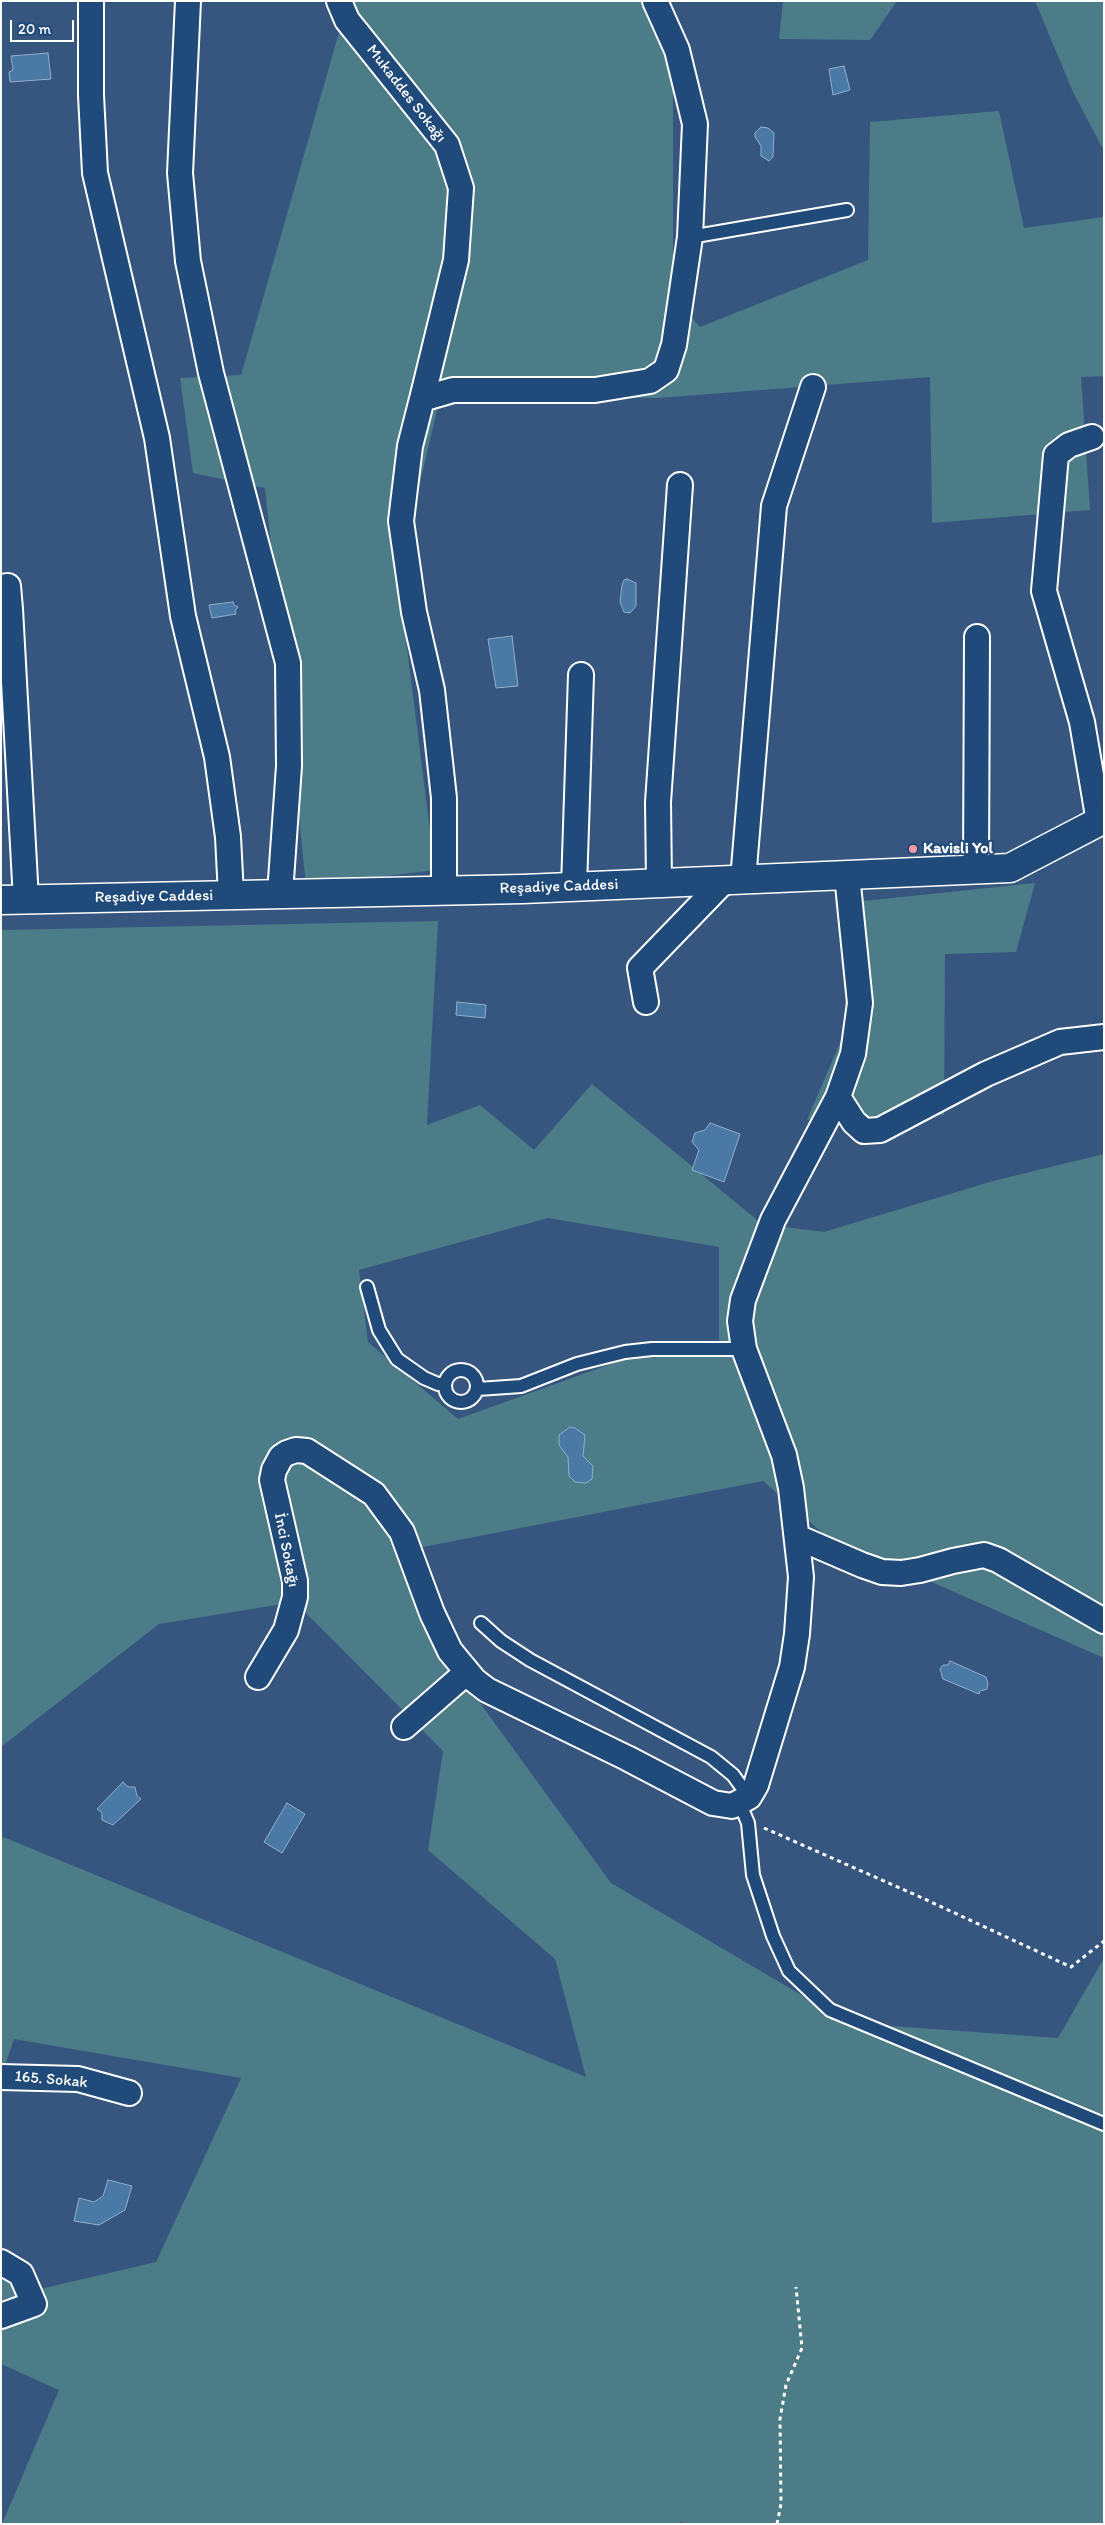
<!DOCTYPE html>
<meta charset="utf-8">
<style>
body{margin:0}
#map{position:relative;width:1105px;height:2525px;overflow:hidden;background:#36567f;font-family:Itim,sans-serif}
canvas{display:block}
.frame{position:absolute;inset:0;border:2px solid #fff;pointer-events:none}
.scale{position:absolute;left:10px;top:20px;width:64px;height:22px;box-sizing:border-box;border:2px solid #fff;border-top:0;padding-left:6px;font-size:15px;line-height:18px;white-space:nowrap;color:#fff;-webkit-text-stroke:4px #1f4a7a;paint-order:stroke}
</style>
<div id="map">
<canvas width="1105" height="2525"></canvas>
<div class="frame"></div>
<div class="scale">20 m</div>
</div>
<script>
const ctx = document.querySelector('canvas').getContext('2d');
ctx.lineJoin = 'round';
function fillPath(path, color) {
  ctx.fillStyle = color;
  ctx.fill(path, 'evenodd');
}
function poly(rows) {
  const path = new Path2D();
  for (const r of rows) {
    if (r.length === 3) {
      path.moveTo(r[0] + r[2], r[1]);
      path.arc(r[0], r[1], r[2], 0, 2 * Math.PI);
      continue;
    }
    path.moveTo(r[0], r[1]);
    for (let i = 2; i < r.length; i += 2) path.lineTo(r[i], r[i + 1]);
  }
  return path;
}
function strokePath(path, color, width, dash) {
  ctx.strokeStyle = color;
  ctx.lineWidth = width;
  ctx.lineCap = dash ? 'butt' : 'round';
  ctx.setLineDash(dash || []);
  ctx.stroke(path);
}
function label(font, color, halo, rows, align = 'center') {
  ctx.font = font + ' Itim,sans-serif';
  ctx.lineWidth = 4;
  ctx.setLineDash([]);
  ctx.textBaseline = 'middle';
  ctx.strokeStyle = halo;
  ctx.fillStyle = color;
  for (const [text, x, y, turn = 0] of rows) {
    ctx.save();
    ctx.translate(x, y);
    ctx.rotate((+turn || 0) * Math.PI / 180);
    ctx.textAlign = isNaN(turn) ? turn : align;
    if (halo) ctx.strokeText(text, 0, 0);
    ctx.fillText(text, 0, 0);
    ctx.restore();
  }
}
fillPath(poly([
 [348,1,648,1,673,42,673,296,700,327,868,260,870,122,999,111,1024,228,1104,217,1104,376,1081,377,1090,510,932,523,930,377,658,398,440,397,398,577,435,870,306,886,265,488,193,473,180,378,241,375],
 [783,1,897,1,870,40,779,39],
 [1035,1,1104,1,1104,151,1073,92],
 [1035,883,1016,952,945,954,944,1115,807,1120,843,1036,854,902],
 [438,921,427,1125,480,1105,534,1150,592,1084,762,1224,824,1232,993,1181,1104,1154,1104,1658,825,1535,763,1481,402,1551,464,1681,611,1883,849,2023,1058,2038,1104,1958,1104,2524,684,2524,681,2522,679,2524,2,2524,59,2390,1,2364,1,2276,36,2290,156,2262,241,2078,14,2039,1,2078,1,1836,586,2077,555,1959,428,1850,443,1751,295,1602,159,1624,1,1747,1,930],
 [548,1218,719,1247,719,1348,622,1360,458,1419,368,1342,359,1270]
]), '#4c7c87');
const water = poly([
 [48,53,51,79,10,82,9,72,13,70,11,56,48,53],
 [844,66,850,90,833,95,829,69,844,66],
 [761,127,768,128,774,133,773,157,769,161,761,156,761,146,755,137,755,133,761,127],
 [627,579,636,583,636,606,630,613,624,612,620,602,622,585,624,580,627,579],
 [233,602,234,605,238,607,235,611,236,614,212,618,209,605,233,602],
 [512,636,518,686,496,688,488,639,512,636],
 [457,1002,486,1005,485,1018,456,1015,457,1002],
 [710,1123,740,1134,724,1182,692,1170,699,1150,692,1142,695,1133,705,1130,710,1123],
 [570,1427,575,1428,585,1435,583,1456,593,1466,592,1479,586,1483,575,1482,569,1476,568,1457,559,1445,559,1435,570,1427],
 [950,1661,986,1677,988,1683,987,1689,980,1691,979,1694,943,1679,940,1669,943,1665,948,1665,950,1661],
 [123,1782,128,1787,135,1787,137,1796,141,1799,113,1825,102,1820,102,1813,97,1809,123,1782],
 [287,1803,305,1814,282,1853,264,1842,287,1803],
 [108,2180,132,2186,125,2210,99,2225,74,2221,79,2198,94,2202,103,2196,108,2180]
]);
fillPath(water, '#4a79a6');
strokePath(water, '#92afca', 1);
const lane = poly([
 [690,237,847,210],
 [367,1287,379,1330,397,1359,424,1378,438,1384,445,1384],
 [461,1386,16],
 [478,1389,521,1386,577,1364,625,1352,652,1349,744,1349],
 [481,1623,501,1641,530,1660,711,1757,733,1775,749,1797],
 [740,1804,748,1823,753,1875,773,1936,789,1971,830,2010,1104,2124]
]);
const street = poly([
 [91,1,91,95,95,173,157,438,183,616,217,757,228,837,231,895],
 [188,1,180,173,188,261,211,373,288,663,289,766,280,894],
 [339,1,347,20,447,145,461,188,456,260,422,399],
 [1092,437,1069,445,1056,455,1044,591,1082,722,1099,822],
 [1,587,8,586,10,609,26,900],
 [976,870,977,637],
 [743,880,774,506,813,387],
 [659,883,658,802,680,485],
 [574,887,581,675],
 [444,891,444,798,432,690,414,612,401,521,410,446,422,399,453,390,595,390,650,381,666,370,674,345,690,237,695,124,677,50,655,1],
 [646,1002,640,968,724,881],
 [838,1097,854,1122,864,1131,880,1130,986,1074,1060,1042,1104,1037],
 [797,1537,862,1565,882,1572,901,1573,920,1570,953,1561,984,1555,998,1560,1104,1621],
 [258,1677,286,1630,295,1597,295,1581,272,1480,274,1470,281,1457,287,1453,296,1450,307,1451,374,1494,402,1532,432,1613,450,1651,474,1680,487,1690,627,1758,713,1803,732,1806,749,1797,756,1785,792,1667,797,1634,801,1577,791,1488,784,1455,744,1349,740,1321,743,1300,773,1220,838,1097,853,1054,860,1003,847,875],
 [404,1727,466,1673],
 [1,2077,78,2079,129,2093],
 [1,2262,21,2274,34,2304,1,2316]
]);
const secondary = poly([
 [1,900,523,889,1010,868,1104,819]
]);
strokePath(lane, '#fff', 16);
strokePath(street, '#fff', 28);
strokePath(secondary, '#fff', 31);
strokePath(poly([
 [764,1828,918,1896,1071,1967,1104,1941],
 [777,2524,781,2504,780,2419,786,2385,802,2348,796,2287]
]), '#fff', 3, [4, 4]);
strokePath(lane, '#1f4a7a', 12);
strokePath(street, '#1f4a7a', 24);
strokePath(secondary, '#1f4a7a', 28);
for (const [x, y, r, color] of [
 [913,849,5,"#ff9aa2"]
]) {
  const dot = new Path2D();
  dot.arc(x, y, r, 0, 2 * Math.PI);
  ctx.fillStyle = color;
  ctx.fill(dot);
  strokePath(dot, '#1f4a7a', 2);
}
label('16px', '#fff', '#1f4a7a', [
 ["Mukaddes Sokağı",406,94,52],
 ["Reşadiye Caddesi",559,887,-2],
 ["Reşadiye Caddesi",154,897,-1],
 ["İnci Sokağı",286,1550,79],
 ["165. Sokak",51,2080,5]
]);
label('bold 16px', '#fff', '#1f4a7a', [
 ["Kavisli Yol",923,849]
], 'left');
</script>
